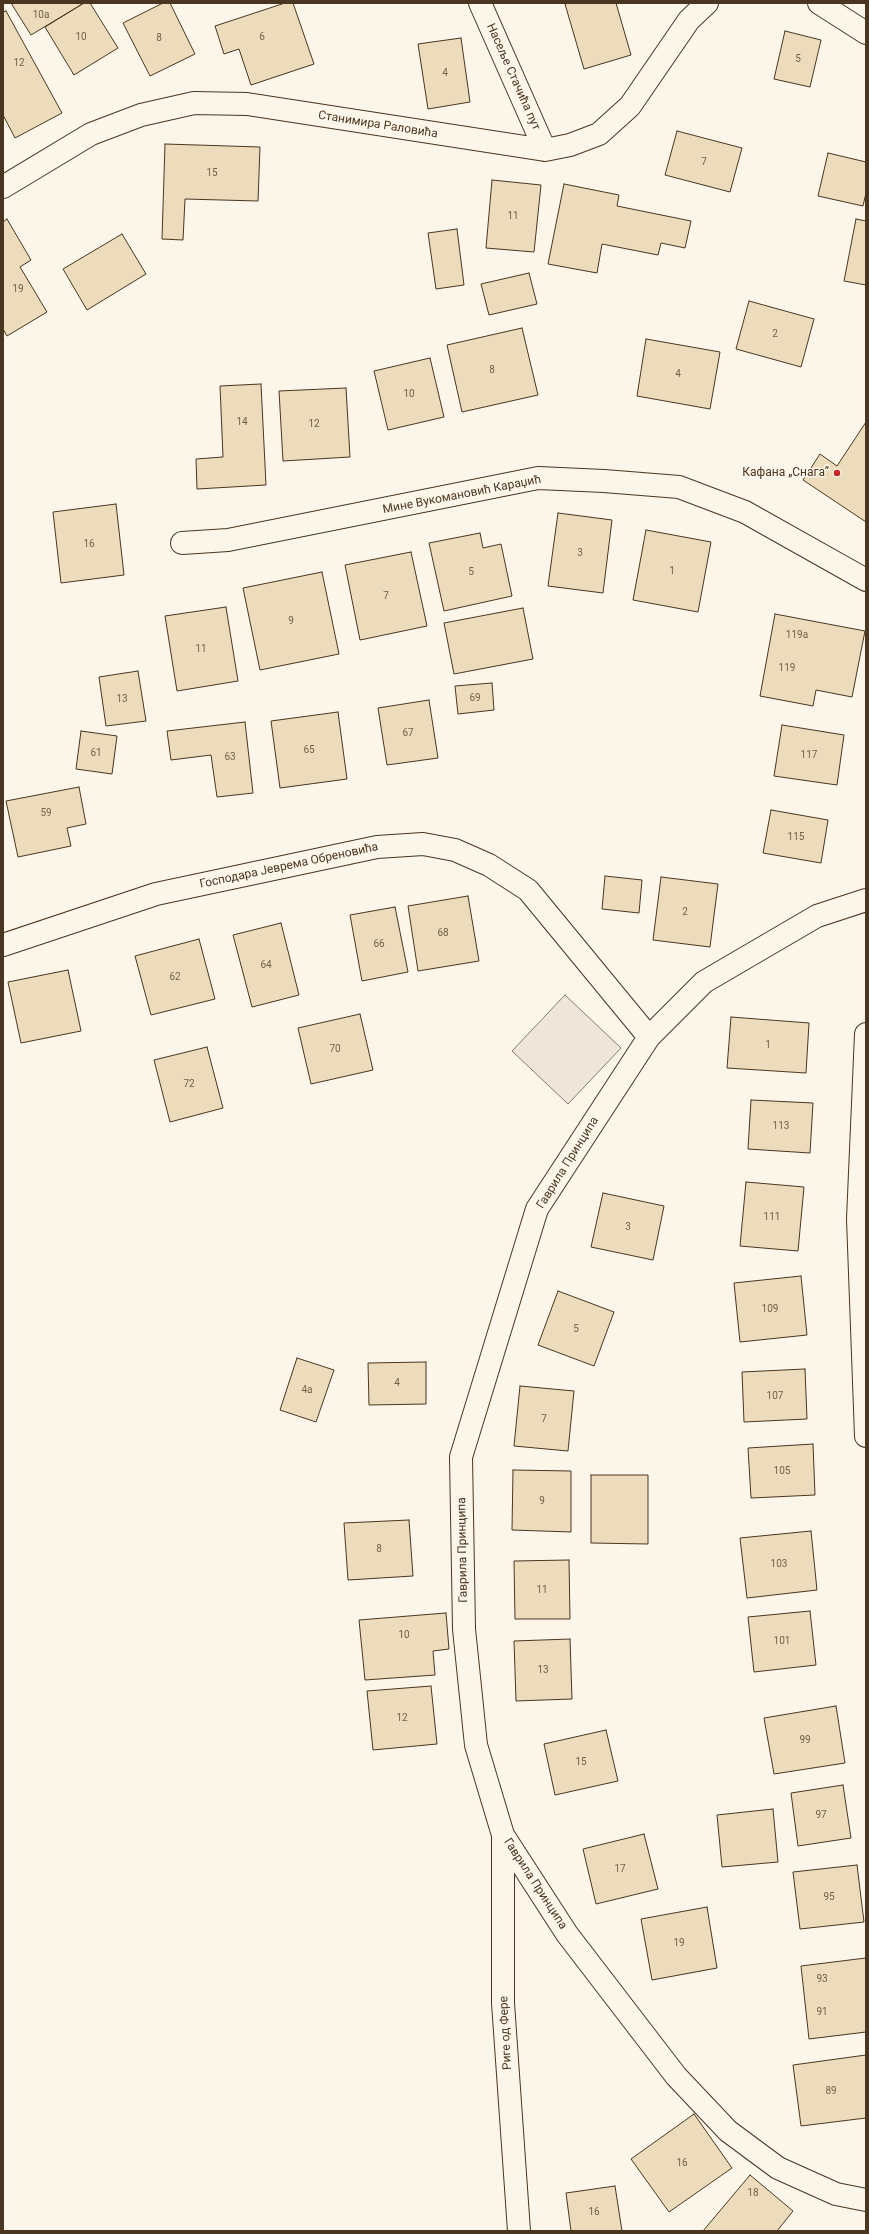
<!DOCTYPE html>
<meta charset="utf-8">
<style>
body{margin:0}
#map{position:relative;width:869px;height:2234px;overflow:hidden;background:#fbf6e9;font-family:Roboto,sans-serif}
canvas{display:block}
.frame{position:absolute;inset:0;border:4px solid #4a3520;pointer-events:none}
</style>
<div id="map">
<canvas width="869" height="2234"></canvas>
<div class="frame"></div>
</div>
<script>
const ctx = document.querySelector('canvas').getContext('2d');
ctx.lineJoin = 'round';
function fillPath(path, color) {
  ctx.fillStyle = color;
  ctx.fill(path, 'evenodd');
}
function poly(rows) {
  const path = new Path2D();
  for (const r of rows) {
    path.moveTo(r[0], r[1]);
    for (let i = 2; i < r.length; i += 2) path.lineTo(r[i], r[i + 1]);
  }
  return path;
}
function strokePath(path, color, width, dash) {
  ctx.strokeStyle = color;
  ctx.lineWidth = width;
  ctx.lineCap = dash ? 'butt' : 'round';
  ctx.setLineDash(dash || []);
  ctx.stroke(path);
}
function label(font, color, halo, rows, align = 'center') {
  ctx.font = font + ' Roboto,sans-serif';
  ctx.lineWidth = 3;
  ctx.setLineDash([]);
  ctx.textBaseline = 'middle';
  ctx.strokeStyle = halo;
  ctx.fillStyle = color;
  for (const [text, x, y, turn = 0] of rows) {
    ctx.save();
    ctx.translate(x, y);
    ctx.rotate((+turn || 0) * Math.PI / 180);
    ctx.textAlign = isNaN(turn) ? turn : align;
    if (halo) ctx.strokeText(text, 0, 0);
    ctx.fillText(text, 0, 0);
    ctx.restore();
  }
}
const green = poly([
 [565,995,621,1048,568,1104,512,1051,565,995]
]);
fillPath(green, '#ede6d9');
strokePath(green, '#887966', 1);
const building = poly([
 [11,3,84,3,31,35,11,3],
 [84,3,90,3,118,48,74,75,45,27,84,3],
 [163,3,170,3,195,54,150,76,123,23,163,3],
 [285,3,293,3,314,64,251,85,239,49,224,54,215,26,285,3],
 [570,3,616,3,631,55,584,69,565,4,570,3],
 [6,11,62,113,15,138,3,115,3,12,6,11],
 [785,31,821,40,810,87,774,79,785,31],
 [461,38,470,102,428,109,418,44,461,38],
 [677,131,742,148,730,192,665,175,677,131],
 [165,144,260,147,258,201,185,199,183,240,162,239,165,144],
 [828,153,866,162,866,193,863,206,818,196,828,153],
 [492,180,541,185,534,252,486,248,492,180],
 [564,184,619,195,617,206,691,221,685,248,661,243,658,255,602,244,597,273,548,264,564,184],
 [7,219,31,260,20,267,47,312,7,336,3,329,3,222,7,219],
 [856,219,866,221,866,285,844,281,856,219],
 [457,229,464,285,436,289,428,233,457,229],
 [122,234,146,274,87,310,63,269,122,234],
 [529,273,537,304,489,315,481,284,529,273],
 [749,301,814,319,801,367,736,349,749,301],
 [522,328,538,395,462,412,447,345,522,328],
 [646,339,720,352,710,409,637,396,646,339],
 [430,358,444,417,388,430,374,371,430,358],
 [261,384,266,485,197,489,196,459,223,457,220,386,261,384],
 [346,388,350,457,283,461,279,391,346,388],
 [866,422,866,522,803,480,820,454,837,466,866,422],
 [116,504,124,575,61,583,53,512,116,504],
 [558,513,612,520,603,593,548,586,558,513],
 [646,530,711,542,698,612,633,600,646,530],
 [480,533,483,548,501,544,512,596,444,611,429,543,480,533],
 [411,552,427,626,360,640,345,565,411,552],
 [322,572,339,654,260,670,243,588,322,572],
 [226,607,238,681,177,691,165,616,226,607],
 [523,608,533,659,454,674,444,623,523,608],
 [775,614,865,631,852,697,816,690,813,706,760,696,775,614],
 [138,671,146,721,106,726,99,677,138,671],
 [492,683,494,710,458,714,455,686,492,683],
 [429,700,438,758,387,765,378,708,429,700],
 [338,712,347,779,280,788,271,721,338,712],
 [245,722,253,793,217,797,211,755,171,760,167,731,245,722],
 [782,725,844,735,837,785,774,776,782,725],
 [81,731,117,736,112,774,76,769,81,731],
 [79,787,86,824,67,828,71,846,18,857,6,801,79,787],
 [771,810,828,820,821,863,763,853,771,810],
 [605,876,642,880,639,913,602,909,605,876],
 [661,877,718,884,710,947,653,940,661,877],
 [468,896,479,961,418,971,408,906,468,896],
 [395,907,408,972,362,981,350,915,395,907],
 [281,923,299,995,252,1007,233,935,281,923],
 [199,939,215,999,151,1015,135,956,199,939],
 [68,970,81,1031,21,1043,8,982,68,970],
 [360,1014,373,1070,311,1084,298,1028,360,1014],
 [731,1017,809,1023,806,1073,727,1068,731,1017],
 [207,1047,223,1108,170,1122,154,1060,207,1047],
 [751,1100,813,1103,810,1153,748,1149,751,1100],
 [746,1182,804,1187,798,1251,740,1246,746,1182],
 [603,1193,664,1206,653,1260,591,1247,603,1193],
 [801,1276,807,1335,740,1342,734,1283,801,1276],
 [558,1291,614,1312,594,1366,538,1345,558,1291],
 [297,1358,334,1370,316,1422,280,1410,297,1358],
 [426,1362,426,1404,369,1405,368,1363,426,1362],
 [805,1369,807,1419,744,1422,742,1372,805,1369],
 [520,1386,574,1391,568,1451,514,1446,520,1386],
 [813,1444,815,1495,751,1498,748,1448,813,1444],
 [513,1470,571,1471,571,1532,512,1530,513,1470],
 [591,1475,648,1475,648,1544,591,1543,591,1475],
 [409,1520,413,1576,348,1580,344,1523,409,1520],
 [811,1531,817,1590,747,1598,740,1538,811,1531],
 [569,1560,570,1619,515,1619,514,1561,569,1560],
 [810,1611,816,1665,754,1672,748,1617,810,1611],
 [446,1613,449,1649,433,1651,435,1675,365,1680,359,1620,446,1613],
 [570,1639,572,1699,516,1701,514,1641,570,1639],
 [431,1686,437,1744,373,1750,367,1691,431,1686],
 [836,1706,845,1763,774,1774,764,1718,836,1706],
 [606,1730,618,1781,555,1795,544,1744,606,1730],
 [843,1785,851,1838,798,1846,791,1793,843,1785],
 [773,1809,778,1862,722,1867,717,1815,773,1809],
 [644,1834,658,1889,596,1904,583,1849,644,1834],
 [857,1865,864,1922,800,1929,793,1872,857,1865],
 [707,1907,717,1968,652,1980,641,1919,707,1907],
 [866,1958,866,2032,809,2039,801,1966,866,1958],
 [866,2055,866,2118,801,2126,793,2065,866,2055],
 [694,2114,732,2168,669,2212,631,2159,694,2114],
 [750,2175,793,2211,777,2231,703,2231,750,2175],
 [615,2186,622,2231,571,2231,566,2193,615,2186]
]);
fillPath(building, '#ecdcbc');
strokePath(building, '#4a3520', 1);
const minor = poly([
 [480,3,545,150],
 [819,3,866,33],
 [3,187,91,134,141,115,194,103,247,104,545,150,570,145,599,134,630,106,689,20,707,3],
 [182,543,228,540,538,478,604,481,679,487,745,512,866,580],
 [866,900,817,916,704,982,649,1037,537,1209,461,1457,464,1629,476,1745,503,1835,567,1934,676,2076,728,2131,778,2168,836,2194,866,2200],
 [3,945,156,894,377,847,423,844,455,850,489,865,528,890,649,1037],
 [503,1835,503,2003,519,2231]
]);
const tertiary = poly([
 [866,1034,858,1219,866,1436]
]);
strokePath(minor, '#4a3520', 24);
strokePath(tertiary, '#4a3520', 24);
strokePath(minor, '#fbf6e9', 22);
strokePath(tertiary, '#fbf6e9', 22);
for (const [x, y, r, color] of [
 [837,473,4,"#c62828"]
]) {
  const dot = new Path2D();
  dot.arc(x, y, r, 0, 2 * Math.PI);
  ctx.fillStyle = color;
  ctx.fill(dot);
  strokePath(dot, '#fbf6e9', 1.5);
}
label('10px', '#725f47', null, [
 ["10a",41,15],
 ["10",81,37],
 ["6",262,37],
 ["8",159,38],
 ["5",798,59],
 ["12",19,63],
 ["4",445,73],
 ["7",704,162],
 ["15",212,173],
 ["11",513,216],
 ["19",18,289],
 ["2",775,334],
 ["8",492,370],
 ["4",678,374],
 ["10",409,394],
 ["14",242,422],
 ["12",314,424],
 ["16",89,544],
 ["3",580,553],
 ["1",672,571],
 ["5",471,572],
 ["7",386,596],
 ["9",291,621],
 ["119a",797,635],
 ["11",201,649],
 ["119",787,668],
 ["69",475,698],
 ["13",122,699],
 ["67",408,733],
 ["65",309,750],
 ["61",96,753],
 ["117",809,755],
 ["63",230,757],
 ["59",46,813],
 ["115",796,837],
 ["2",685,912],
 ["68",443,933],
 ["66",379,944],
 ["64",266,965],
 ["62",175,977],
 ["1",768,1045],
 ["70",335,1049],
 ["72",189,1084],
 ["113",781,1126],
 ["111",772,1217],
 ["3",628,1227],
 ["109",770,1309],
 ["5",576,1329],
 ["4",397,1383],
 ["4a",307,1390],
 ["107",775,1396],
 ["7",544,1419],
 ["105",782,1471],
 ["9",542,1501],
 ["8",379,1549],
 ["103",779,1564],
 ["11",542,1590],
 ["10",404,1635],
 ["101",782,1641],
 ["13",543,1670],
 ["12",402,1718],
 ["99",805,1740],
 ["15",581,1762],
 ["97",821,1815],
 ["17",620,1869],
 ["95",829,1897],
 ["19",679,1943],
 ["93",822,1979],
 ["91",822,2012],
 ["89",831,2091],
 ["16",682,2163],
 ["18",753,2193],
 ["16",594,2212]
]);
label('12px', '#4a3520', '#fbf6e9', [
 ["Насеље Стачића пут",513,77,66],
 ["Станимира Раловића",378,125,9],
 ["Мине Вукомановић Караџић",462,495,-11],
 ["Господара Јеврема Обреновића",289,866,-12],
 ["Гаврила Принципа",568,1163,-58],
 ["Гаврила Принципа",463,1550,-91],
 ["Гаврила Принципа",535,1884,57],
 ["Риге од Фере",506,2033,-93]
]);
label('12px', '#4a3520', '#fbf6e9', [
 ["Кафана „Снага”",829,473]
], 'right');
</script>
